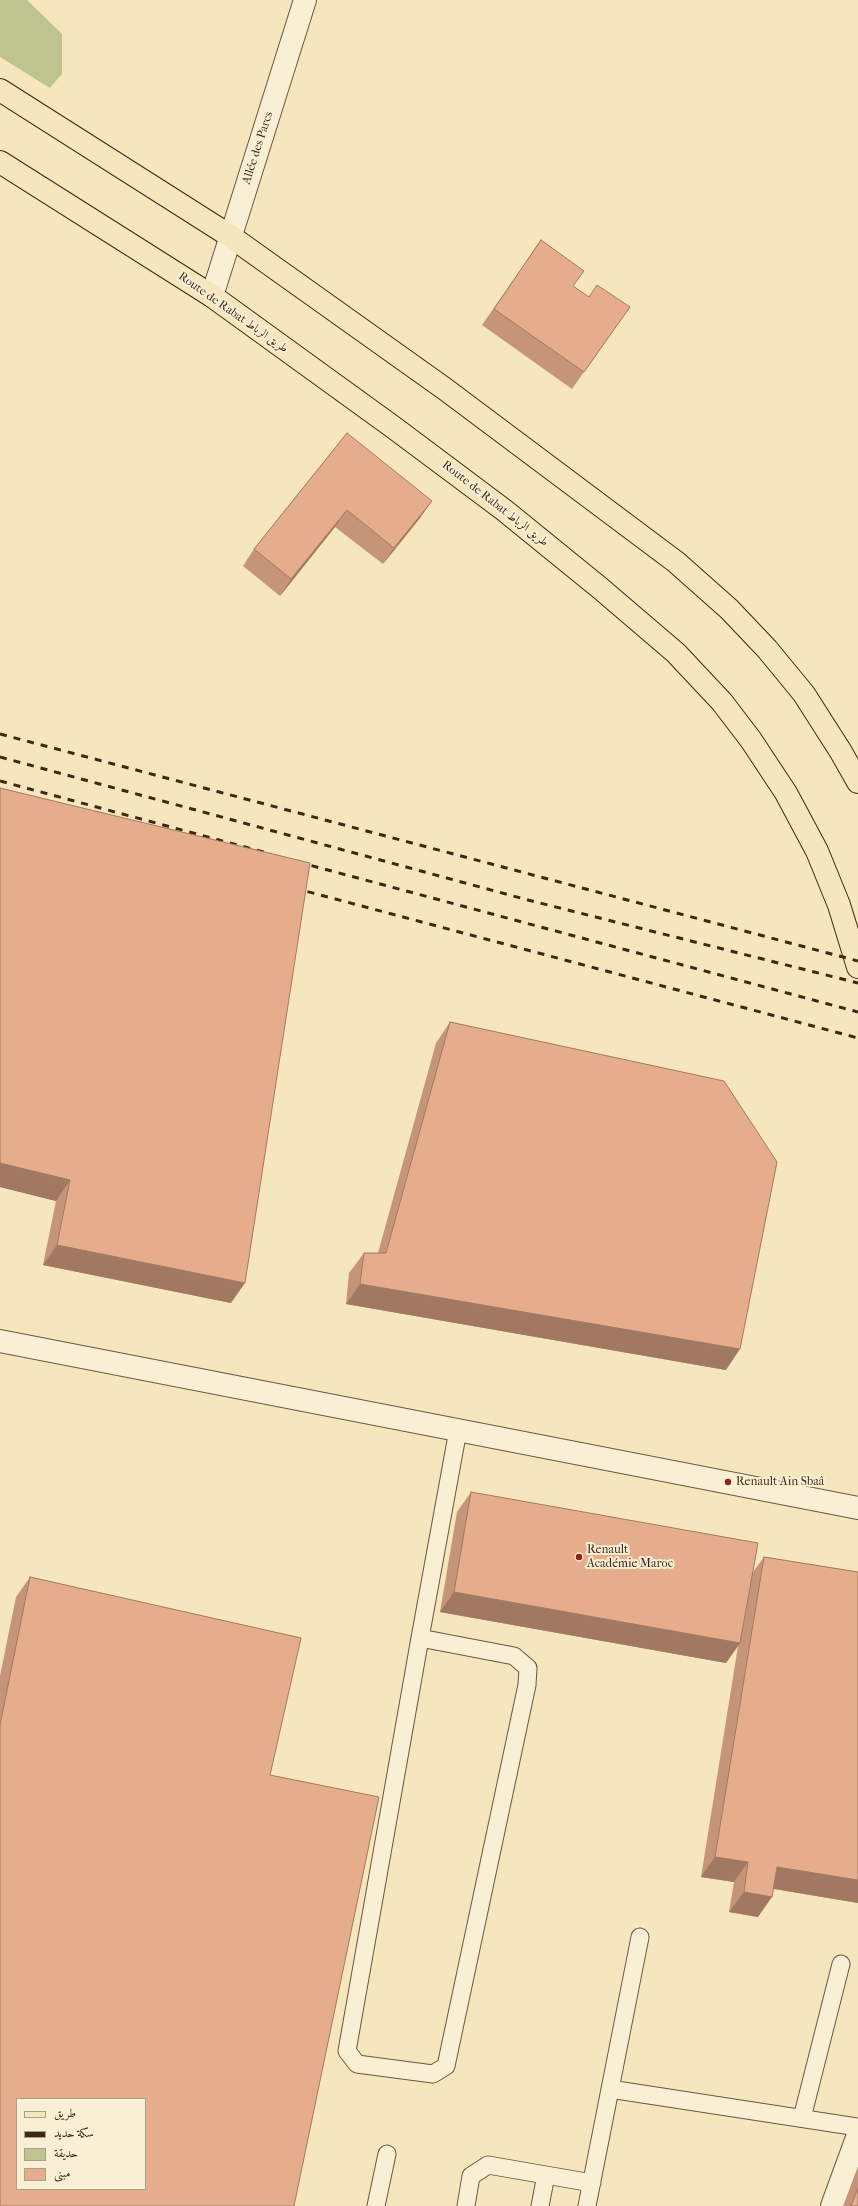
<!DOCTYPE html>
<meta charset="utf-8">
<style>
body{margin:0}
#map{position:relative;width:858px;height:2206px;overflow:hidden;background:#f5e6bd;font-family:"IM FELL French Canon",Amiri,serif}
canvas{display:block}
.legend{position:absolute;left:16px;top:2098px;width:130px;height:92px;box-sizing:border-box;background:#f8efd4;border:1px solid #ae9f89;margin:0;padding:5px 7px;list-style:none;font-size:12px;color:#402618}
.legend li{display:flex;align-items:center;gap:8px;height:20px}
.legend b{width:20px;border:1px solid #ae9f89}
</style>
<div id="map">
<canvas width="858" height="2206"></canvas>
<ul class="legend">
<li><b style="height:5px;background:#f5e6bd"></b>طريق</li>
<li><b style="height:5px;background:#402618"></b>سكة حديد</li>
<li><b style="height:11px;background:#bfc48f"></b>حديقة</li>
<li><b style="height:11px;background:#e6ad8d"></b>مبنى</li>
</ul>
</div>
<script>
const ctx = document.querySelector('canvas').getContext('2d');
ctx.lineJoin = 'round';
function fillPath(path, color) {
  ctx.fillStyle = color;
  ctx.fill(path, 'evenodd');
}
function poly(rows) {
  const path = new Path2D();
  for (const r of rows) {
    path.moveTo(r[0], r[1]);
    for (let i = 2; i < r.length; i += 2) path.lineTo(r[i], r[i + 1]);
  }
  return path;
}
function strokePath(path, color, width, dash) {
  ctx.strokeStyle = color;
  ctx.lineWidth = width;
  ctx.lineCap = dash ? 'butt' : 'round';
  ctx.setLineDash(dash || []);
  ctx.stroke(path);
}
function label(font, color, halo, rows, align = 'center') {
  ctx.font = font + ' "IM FELL French Canon",Amiri,serif';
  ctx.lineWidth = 4;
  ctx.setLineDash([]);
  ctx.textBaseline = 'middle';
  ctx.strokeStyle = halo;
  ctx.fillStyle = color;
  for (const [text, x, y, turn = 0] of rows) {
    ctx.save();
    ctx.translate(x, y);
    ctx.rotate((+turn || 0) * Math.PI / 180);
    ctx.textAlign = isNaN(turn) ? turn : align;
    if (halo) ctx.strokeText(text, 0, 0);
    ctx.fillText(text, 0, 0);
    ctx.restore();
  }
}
fillPath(poly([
 [0,0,27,0,62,34,62,74,50,88,0,57]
]), '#bfc48f');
const lane = poly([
 [420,1638,514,1656,528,1668,527,1685,446,2066,433,2074,357,2064,347,2051,420,1638,458,1430],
 [610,2089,858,2127],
 [802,2118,841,1964],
 [376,2206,387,2154],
 [466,2206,471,2176,488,2165,592,2183],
 [540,2206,546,2175],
 [587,2206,640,1937]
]);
const street = poly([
 [212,296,305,0],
 [0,1341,858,1508],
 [832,2206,858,2135]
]);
const primary = poly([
 [0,90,230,236,445,389,676,562,729,609,767,649,804,694,841,752,858,782],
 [0,162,212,296,393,427,504,510,600,588,676,653,722,702,751,740,786,793,817,851,839,905,858,967]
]);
strokePath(lane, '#6d5641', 19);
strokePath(street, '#6d5641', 24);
strokePath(primary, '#402618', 24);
strokePath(lane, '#f8efd4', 17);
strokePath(street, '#f8efd4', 22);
strokePath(primary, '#f5e6bd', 22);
strokePath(poly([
 [0,734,858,961],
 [0,757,528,900,858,983],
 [0,781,271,854],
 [298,862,858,1012],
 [294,888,858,1038]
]), '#402618', 3, [7, 7]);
fillPath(poly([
 [541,240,573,286,589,297,630,307,572,389,482,325],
 [347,433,420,518,383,564,335,527,280,596,243,566,254,549],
 [0,788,231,1303,43,1265,56,1201,0,1187],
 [450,1022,726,1370,346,1304,349,1273,364,1253,378,1253,436,1043],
 [471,1492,753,1572,764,1557,858,1572,858,1903,774,1889,758,1917,729,1912,734,1882,701,1877,738,1646,726,1663,440,1612,457,1512],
 [30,1577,270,1775,0,2206,0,1676,16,1597],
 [858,2167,858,2206,843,2206]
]), '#c69579');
fillPath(poly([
 [432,501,420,518,383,564,394,548],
 [347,510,335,527,280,596,291,579],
 [0,1163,70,1180,56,1201,0,1187],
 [57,1245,245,1283,231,1303,43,1265],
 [360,1284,740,1349,726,1370,346,1304],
 [454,1592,740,1643,726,1663,440,1612],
 [715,1857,748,1862,734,1882,701,1877],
 [777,1867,858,1880,858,1903,763,1887],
 [744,1892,772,1897,758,1917,729,1912]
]), '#a17963');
const building = poly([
 [541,240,584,271,573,286,589,297,597,285,630,307,584,372,494,309,541,240],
 [347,433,432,501,394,548,347,510,291,579,254,549,347,433],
 [0,788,310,863,245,1283,57,1245,70,1180,0,1163,0,788],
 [450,1022,724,1081,777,1162,740,1349,360,1284,364,1253,386,1253,450,1022],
 [471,1492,758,1543,740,1643,454,1592,471,1492],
 [764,1557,858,1572,858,1880,777,1867,772,1897,744,1892,748,1862,715,1857,764,1557],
 [30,1577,301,1638,270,1775,379,1797,294,2206,0,2206,0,1725,30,1577],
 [17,2099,145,2099,145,2189,17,2189,17,2099],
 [858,2188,858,2206,851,2206,858,2188]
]);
fillPath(building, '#e6ad8d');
strokePath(building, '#a17963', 1);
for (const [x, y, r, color] of [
 [728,1482,4,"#8f2418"],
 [579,1557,4,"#8f2418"]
]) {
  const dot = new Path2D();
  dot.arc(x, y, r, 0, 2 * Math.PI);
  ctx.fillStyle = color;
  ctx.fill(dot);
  strokePath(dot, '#f8efd4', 1.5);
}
label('12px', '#402618', '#f8efd4', [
 ["Allée des Parcs",258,148,-72],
 ["Route de Rabat طريق الرباط",233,313,35],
 ["Route de Rabat طريق الرباط",495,504,38]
]);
label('12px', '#402618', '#f8efd4', [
 ["Renault Ain Sbaâ",736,1482],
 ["Renault",587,1550],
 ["Académie Maroc",587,1564]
], 'left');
</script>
